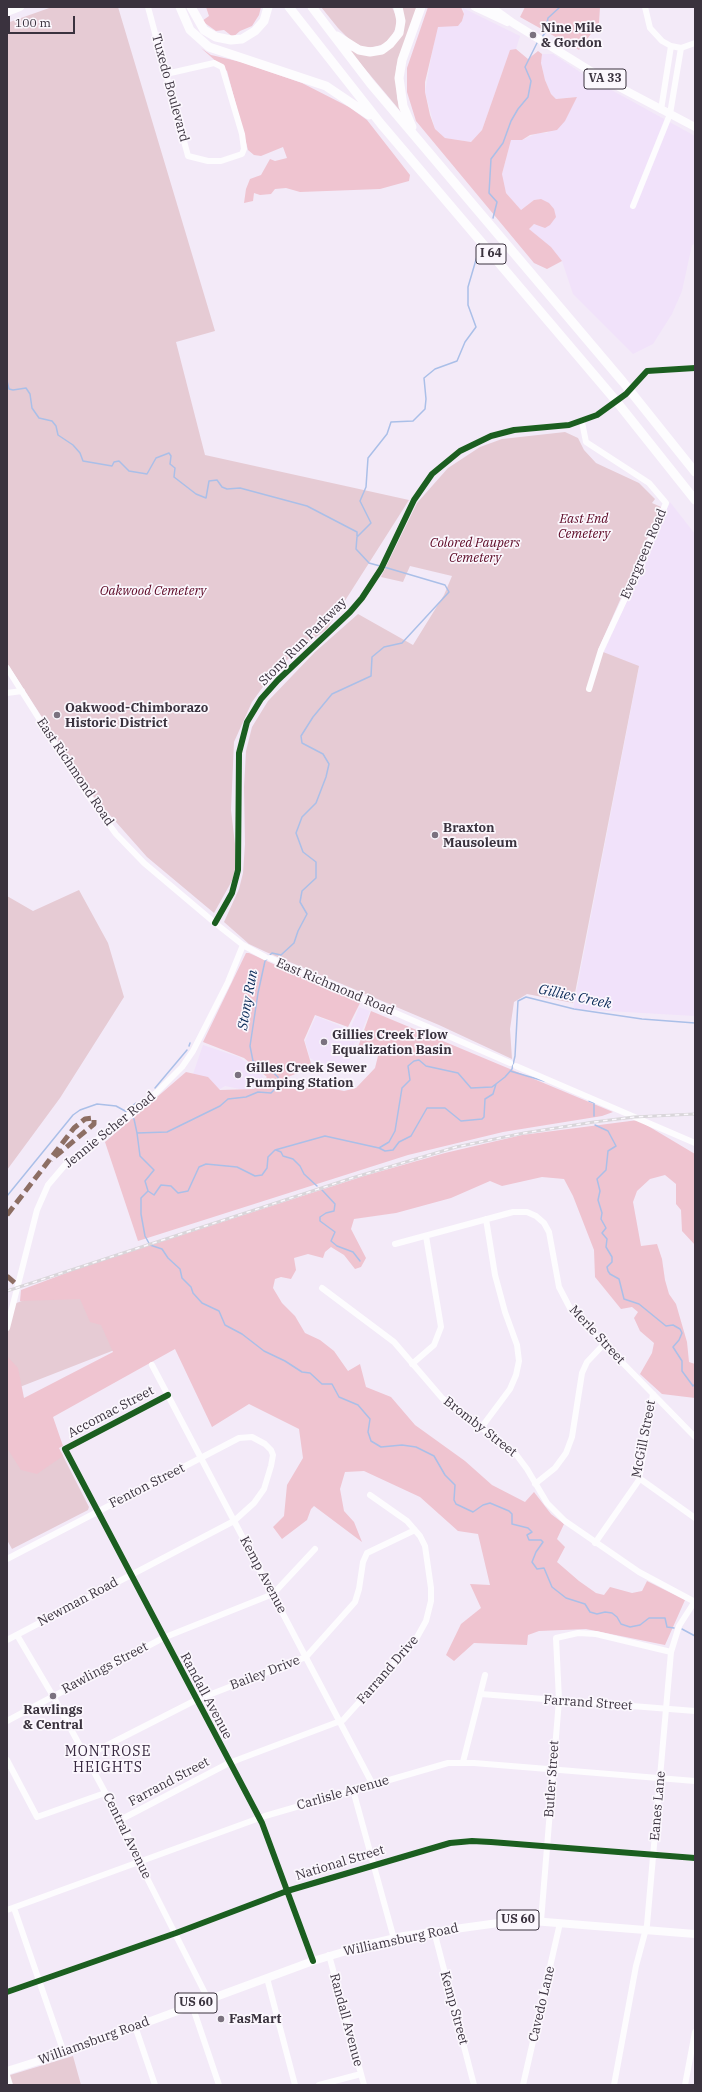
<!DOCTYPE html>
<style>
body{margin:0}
#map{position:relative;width:702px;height:2092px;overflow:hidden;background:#f3eaf8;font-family:"IBM Plex Serif",serif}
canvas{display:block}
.frame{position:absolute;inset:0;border:8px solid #3a323e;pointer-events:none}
.scale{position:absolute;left:8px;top:16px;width:67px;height:18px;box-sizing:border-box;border:2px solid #3a323e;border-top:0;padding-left:5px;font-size:12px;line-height:14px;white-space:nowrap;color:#3a323e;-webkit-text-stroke:3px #fbf7fd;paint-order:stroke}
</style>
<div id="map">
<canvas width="702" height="2092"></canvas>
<div class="frame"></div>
<div class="scale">100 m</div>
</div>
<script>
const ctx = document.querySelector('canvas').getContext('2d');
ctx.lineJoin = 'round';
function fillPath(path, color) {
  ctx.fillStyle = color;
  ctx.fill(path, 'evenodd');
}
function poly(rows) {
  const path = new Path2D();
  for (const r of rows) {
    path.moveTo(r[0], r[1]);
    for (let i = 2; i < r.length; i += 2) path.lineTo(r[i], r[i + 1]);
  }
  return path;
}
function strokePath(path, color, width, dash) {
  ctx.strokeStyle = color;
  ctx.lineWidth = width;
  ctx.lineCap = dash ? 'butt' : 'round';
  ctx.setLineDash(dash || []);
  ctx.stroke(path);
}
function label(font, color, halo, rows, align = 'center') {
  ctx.font = font + ' "IBM Plex Serif",serif';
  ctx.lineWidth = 3.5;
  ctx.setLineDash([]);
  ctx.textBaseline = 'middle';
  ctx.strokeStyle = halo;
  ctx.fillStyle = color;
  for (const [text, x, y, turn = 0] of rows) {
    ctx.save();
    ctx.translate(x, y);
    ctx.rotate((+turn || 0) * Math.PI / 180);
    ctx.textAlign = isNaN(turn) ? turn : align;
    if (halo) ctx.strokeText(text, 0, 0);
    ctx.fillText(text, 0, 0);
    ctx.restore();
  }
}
fillPath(poly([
 [463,8,520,36,516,49,510,51,482,130,471,142,445,138,435,129,425,92,436,31,438,26,458,26,462,21,464,14],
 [542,54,553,54,586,76,695,136,695,244,692,245,682,291,672,314,653,344,633,354,573,294,562,261,529,229,534,224,538,225,541,199,534,200,521,210,506,193,503,185,502,174,511,139,522,140,538,133,547,133,576,97,556,99,551,94,545,80,541,63],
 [670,502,695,534,695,1016,573,1009,639,667,603,654],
 [359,1007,370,1011,357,1043,355,1042,348,1066,328,1069,310,1058,305,1041,316,1016,350,1030],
 [203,1045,239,1057,262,1074,264,1079,245,1090,225,1086,220,1089,204,1078,193,1074]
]), '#f1e2fa');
fillPath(poly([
 [52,7,118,7,215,331,176,342,205,455,409,500,327,629,298,650,273,673,252,702,234,742,231,810,238,870,214,913,147,857,93,796,7,663,7,23],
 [321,7,392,7,396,16,396,27,392,36,384,44,374,47,363,47,351,41,338,28],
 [402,7,417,7,396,68,397,98,402,113,350,51,393,47],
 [565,432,578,438,584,450,596,463,639,483,655,499,652,503,661,507,598,650,639,666,573,1003,527,994,514,1002,510,1029,512,1059,439,1025,266,952,249,944,224,922,239,889,243,873,245,844,244,787,246,751,252,727,268,701,315,652,358,614,413,645,444,595,452,576,410,566,403,582,381,577,417,503,448,468,480,447,502,439],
 [79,890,108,943,124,997,60,1098,7,1170,7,896,33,911],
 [88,1275,117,1349,7,1392,7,1334,14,1304],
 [7,1435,28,1469,61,1452,89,1507,88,1510,12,1549,7,1540],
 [73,2056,81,2085,7,2085,7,2076]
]), '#e6cbd4');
fillPath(poly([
 [206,7,261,7,259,15,252,26,240,31,233,37,224,30,216,31,202,21,209,16],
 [428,7,461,7,464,14,462,21,458,26,438,27,425,82,425,92,430,115,435,129,445,138,471,142,482,130,510,50,516,49,528,59,538,51,542,54,541,63,545,80,551,94,556,99,577,97,565,121,557,130,530,135,522,140,511,140,502,174,506,193,521,210,534,200,541,199,549,203,554,209,556,217,550,225,545,228,534,224,529,229,551,247,562,261,547,269,534,263,416,121,407,92,407,68],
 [525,7,600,7,599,23,579,50,520,17],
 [201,48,211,55,241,62,302,83,349,107,367,120,410,175,409,181,380,189,300,192,286,188,275,189,271,194,260,195,254,193,253,201,244,203,246,189,250,179,261,175,270,159,275,161,287,158,283,147,261,156,254,155,248,150,227,71],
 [246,953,249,953,360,1003,348,1027,315,1015,304,1040,312,1067,288,1077,296,1090,319,1086,344,1091,356,1088,375,1068,378,1056,358,1047,371,1011,613,1112,602,1116,503,1132,408,1155,138,1241,105,1142,186,1072,208,1077,220,1090,254,1089,267,1077,244,1058,203,1042],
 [638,1120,695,1154,695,1245,682,1231,681,1210,676,1204,676,1184,665,1175,650,1179,637,1191,633,1202,641,1246,657,1244,662,1259,665,1280,669,1294,676,1304,687,1342,689,1362,695,1364,695,1398,662,1394,640,1374,652,1353,654,1343,640,1331,634,1318,638,1312,632,1307,621,1309,595,1277,594,1250,573,1196,564,1179,542,1177,502,1186,490,1181,451,1198,396,1213,354,1219,351,1229,366,1258,361,1267,355,1269,344,1255,331,1247,325,1252,323,1258,308,1254,294,1258,296,1270,291,1279,281,1277,275,1279,273,1288,282,1303,295,1316,305,1333,320,1340,334,1351,348,1371,360,1364,366,1387,391,1397,415,1425,465,1461,492,1485,525,1502,534,1492,551,1514,564,1524,557,1539,565,1547,557,1562,579,1581,596,1593,604,1595,610,1587,632,1593,642,1591,647,1581,685,1600,665,1645,586,1629,539,1631,528,1635,527,1645,474,1643,454,1661,446,1655,461,1624,481,1608,470,1584,490,1585,478,1534,458,1531,420,1497,364,1471,345,1472,340,1489,344,1511,354,1522,362,1542,314,1506,311,1509,307,1520,282,1539,273,1527,284,1516,287,1485,303,1458,299,1429,249,1404,212,1427,175,1349,53,1417,63,1446,59,1448,63,1456,37,1474,21,1470,7,1448,7,1356,18,1368,24,1398,113,1352,101,1325,90,1322,80,1299,20,1301,21,1290,77,1269,364,1176,445,1153,522,1135]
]), '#efc4d0');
strokePath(poly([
 [542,37,545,33,548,18,560,7],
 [493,218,497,202,489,193,491,159,503,143,511,121,518,109,528,97,531,81,525,67,538,41],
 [7,381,9,389,13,390,26,388,30,394,32,408,39,418,52,421,56,426,58,435,73,445,80,453,83,461,112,466,114,462,119,461,129,471,147,474,156,458,169,453,171,456,170,464,175,468,174,477,196,494,206,498,209,481,217,480,222,487,227,489,240,488,307,506,357,532,357,536],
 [380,566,369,563,356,549,357,537,371,523,360,501,366,487,368,458,387,434,391,422,413,421,425,409,426,399,424,378,435,369,457,361,465,342,476,327,468,305,468,287,478,253],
 [270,955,272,953,281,955,294,943,298,931,307,914,300,902,302,891,316,878,316,862,303,852,296,833,302,817,316,803,326,777,329,764,323,754,302,743,301,736,313,717,332,694,371,676,372,657,384,647,402,643,449,592,445,585,384,567],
 [189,1046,190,1043],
 [510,1071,544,1081],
 [155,1088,187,1050],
 [589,1101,594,1103,594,1116],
 [126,1111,136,1103],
 [130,1115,134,1119,137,1133,140,1156,154,1170,145,1181,148,1191,154,1195,161,1185,171,1186,178,1193,188,1191,199,1167,206,1164,237,1167,255,1176,262,1175,267,1168,268,1157,275,1150,325,1136,379,1148,389,1142,395,1131,402,1088,410,1080,408,1066,414,1061,419,1060,426,1066,458,1073,471,1088,492,1087,505,1077,512,1069,515,1056,518,1001,526,997,574,1009,642,1019,695,1023],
 [595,1125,608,1131,616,1146,608,1151,606,1170,597,1179,600,1191,598,1200,602,1213,601,1219,606,1228,602,1233,607,1239,606,1247,612,1257,612,1262,607,1267,608,1271,610,1274,619,1279,624,1299,639,1304,666,1326,673,1325,680,1329,682,1333,679,1340,673,1347,682,1361,682,1371,693,1386,695,1384],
 [137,1133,167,1132,220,1106,228,1099,246,1097,258,1092,271,1093,278,1086,278,1077,268,1068,253,1061,250,1046,258,993,265,961,268,958],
 [379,1148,385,1151,393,1150,399,1142,411,1136,427,1108,445,1108,461,1121,482,1119,484,1117,485,1099,493,1094,496,1084],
 [276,1150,281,1152,283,1156,293,1159,300,1166,304,1174,317,1186],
 [322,1190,335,1204,334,1211,326,1213,320,1217,320,1221,335,1232,331,1241,337,1246,353,1252,360,1261],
 [148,1191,141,1198,141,1214,145,1236,150,1245,162,1249,168,1258,180,1269,182,1278,191,1287,193,1293,202,1303,219,1311,225,1325,242,1334,264,1351,285,1361,302,1372,310,1373,322,1384,332,1384,339,1397,358,1405,370,1419,368,1432,371,1441,381,1447,402,1445,416,1447,434,1456,445,1475,455,1485,454,1500,456,1504,473,1512,483,1505,490,1503,509,1511,512,1514,512,1524,528,1528,532,1532,527,1535,529,1540,541,1540,543,1542,536,1552,532,1562,537,1569,544,1568,552,1587,566,1598,585,1604,590,1612,597,1614,605,1612,612,1613,617,1617,621,1624,630,1627,640,1625,649,1618,665,1618,667,1627,674,1628],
 [7,1196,73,1115,80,1110,97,1104,116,1106,127,1112],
 [682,1629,695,1636]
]), '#aabfe8', 1.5);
strokePath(poly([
 [148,7,166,74,188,156,208,161,221,161,242,154,244,149,242,134,222,67,214,63,166,74],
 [645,7,650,28,662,41,671,46,681,48,695,43],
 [661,110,671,46],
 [633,206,670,114,681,48],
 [582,422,586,442,649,483,666,503,637,573,601,650,589,689],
 [7,668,86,793,116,834,144,863,215,923,243,945,265,957],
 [7,693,22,691],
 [215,923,232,893,238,870,239,753,247,722,261,699,278,680,350,612,362,598,381,569,414,500,432,474,460,451,491,436,514,430,569,425,597,415,626,394,647,371,695,368],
 [270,958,510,1063],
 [516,1066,695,1143],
 [395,1244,513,1212,527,1212,536,1216,544,1223,549,1232,559,1287,571,1310,695,1437],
 [322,1288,394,1342,442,1398,515,1453,527,1469,547,1503,565,1521,639,1572,695,1602],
 [7,1328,37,1210,48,1185,65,1165,157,1092,182,1067,193,1051,228,982,243,945],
 [412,1364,434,1345,441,1327,426,1236],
 [152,1365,373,1785],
 [168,1395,65,1449,262,1823,313,1961],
 [481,1428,510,1389,516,1375,519,1361,517,1345,505,1312,495,1275,486,1219],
 [639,1478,695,1518],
 [535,1484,555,1468,566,1453,572,1437,582,1373,587,1362,604,1344],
 [595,1543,639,1480,653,1394],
 [7,1559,239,1438,252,1437,265,1444,271,1450,273,1455,271,1466,264,1489,254,1503,234,1521,7,1640],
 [17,1635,53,1696,120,1820,138,1856,142,1868,208,1999],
 [481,1694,695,1711],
 [7,1721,163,1638,273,1594,315,1549],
 [86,1756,196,1700,306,1657,355,1602,359,1589,363,1562,367,1553,415,1530],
 [7,1760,37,1817,105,1793],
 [463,1762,485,1675],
 [353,1790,394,1939],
 [120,1820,229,1763,343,1720,416,1639,426,1621,431,1601,431,1588,425,1546,420,1536,407,1521,370,1495],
 [14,1908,64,2053],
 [7,1910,265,1816,448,1763,474,1763,695,1781],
 [541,1921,559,1700,556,1638,578,1633,596,1634,671,1652],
 [434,1931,474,2085],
 [329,1955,364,2085],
 [267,1978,295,2085],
 [7,1992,176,1933,287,1891,450,1843,472,1841,491,1842,695,1858],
 [192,2005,219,2085],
 [135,2026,155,2085],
 [7,2075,10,2085],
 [319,2085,361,2074],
 [523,2085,560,1923],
 [614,2085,636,1966,647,1925,671,1652,679,1626,695,1601],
 [685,2085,695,2032]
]), '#fdfcfe', 6);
strokePath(poly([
 [475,7,507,22],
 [491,7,513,23,602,78,695,127],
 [7,12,20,7],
 [7,2071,64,2053,313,1961,370,1944,404,1936,520,1920,695,1934]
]), '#fdfcfe', 8);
strokePath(poly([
 [180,7,190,30,209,47,326,86,369,115],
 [191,7,204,30,216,37,231,40,242,39,255,31,264,21,268,7],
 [289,7,381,124,617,402,695,500],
 [312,7,370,83,623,382,695,472],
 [337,36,359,50,370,52,382,50,390,44,399,33,401,21,398,7],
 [412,127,403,106,399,78,402,60,421,7]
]), '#fdfcfe', 9);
const rail = poly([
 [7,1291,352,1178,456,1147,524,1133,594,1122,634,1117,695,1114]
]);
strokePath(rail, '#d9d6da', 3);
strokePath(rail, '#fbf7fd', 1.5, [4.5]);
strokePath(poly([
 [7,1215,74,1128,85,1119,94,1118,94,1124,51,1160],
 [7,1276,17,1285]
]), '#8d6e63', 5, [10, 5]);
strokePath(poly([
 [215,923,232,893,238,870,239,753,247,722,261,699,278,680,350,612,362,598,381,569,414,500,432,474,460,451,491,436,514,430,569,425,597,415,626,394,647,371,695,368],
 [168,1395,65,1449,262,1823,313,1961],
 [7,1992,176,1933,287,1891,450,1843,472,1841,491,1842,695,1858]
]), '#1b5e20', 6);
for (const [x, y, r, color] of [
 [533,35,4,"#7b727f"],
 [57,715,4,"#7b727f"],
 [435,835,4,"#7b727f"],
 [324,1042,4,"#7b727f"],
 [238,1075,4,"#7b727f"],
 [53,1696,4,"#7b727f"],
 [221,2019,4,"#7b727f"]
]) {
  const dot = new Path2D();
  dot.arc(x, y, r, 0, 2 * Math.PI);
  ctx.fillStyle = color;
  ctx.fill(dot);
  strokePath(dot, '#fbf7fd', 1.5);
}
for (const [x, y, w] of [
 [605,79,42],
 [491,254,30],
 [518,1920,42],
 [196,2003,42]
]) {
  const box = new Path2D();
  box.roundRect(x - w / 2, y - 10, w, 20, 3);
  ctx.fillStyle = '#fbf7fd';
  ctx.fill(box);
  strokePath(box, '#3a323e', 1);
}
label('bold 12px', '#3a323e', null, [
 ["VA 33",605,79],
 ["I 64",491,254],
 ["US 60",518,1920],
 ["US 60",196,2003]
]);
label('bold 13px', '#3a323e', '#fbf7fd', [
 ["Nine Mile",541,28],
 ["& Gordon",541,43],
 ["Oakwood-Chimborazo",65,708],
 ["Historic District",65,723],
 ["Braxton",443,828],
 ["Mausoleum",443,843],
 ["Gillies Creek Flow",332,1035],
 ["Equalization Basin",332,1050],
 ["Gilles Creek Sewer",246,1068],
 ["Pumping Station",246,1083],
 ["Rawlings",53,1710,"center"],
 ["& Central",53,1725,"center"],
 ["FasMart",229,2019]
], 'left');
label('13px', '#3a323e', '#fbf7fd', [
 ["Tuxedo Boulevard",170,88,75],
 ["Evergreen Road",644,554,-67],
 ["Stony Run Parkway",303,642,-45],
 ["East Richmond Road",75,772,56],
 ["East Richmond Road",335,987,23],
 ["Jennie Scher Road",110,1130,-39],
 ["Merle Street",597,1335,47],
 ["Accomac Street",111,1412,-28],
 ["Bromby Street",480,1427,38],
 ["McGill Street",644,1439,-79],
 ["Fenton Street",147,1486,-27],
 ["Kemp Avenue",263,1575,62],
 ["Newman Road",78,1602,-28],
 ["Rawlings Street",105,1668,-28],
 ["Farrand Drive",388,1670,-49],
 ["Bailey Drive",265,1673,-21],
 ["Randall Avenue",206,1696,62],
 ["Farrand Street",588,1703,4],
 ["Butler Street",552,1779,-86],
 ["Farrand Street",169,1782,-28],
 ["Carlisle Avenue",343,1793,-16],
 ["Eanes Lane",658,1806,-85],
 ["Central Avenue",127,1836,64],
 ["National Street",340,1863,-17],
 ["Williamsburg Road",401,1940,-12],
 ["Cavedo Lane",542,2004,-77],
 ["Kemp Street",454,2008,75],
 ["Randall Avenue",346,2020,75],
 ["Williamsburg Road",94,2041,-20]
]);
label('italic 13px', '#5a0522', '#fbf7fd', [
 ["East End",584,519],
 ["Cemetery",584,534],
 ["Colored Paupers",475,543],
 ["Cemetery",475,558],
 ["Oakwood Cemetery",153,591]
]);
label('italic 14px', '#082856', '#fbf7fd', [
 ["Gillies Creek",575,997,12],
 ["Stony Run",248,1000,-80]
]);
ctx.letterSpacing = '1px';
label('14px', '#36263e', '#fbf7fd', [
 ["MONTROSE",108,1752],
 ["HEIGHTS",108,1768]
]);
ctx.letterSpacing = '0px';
</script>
